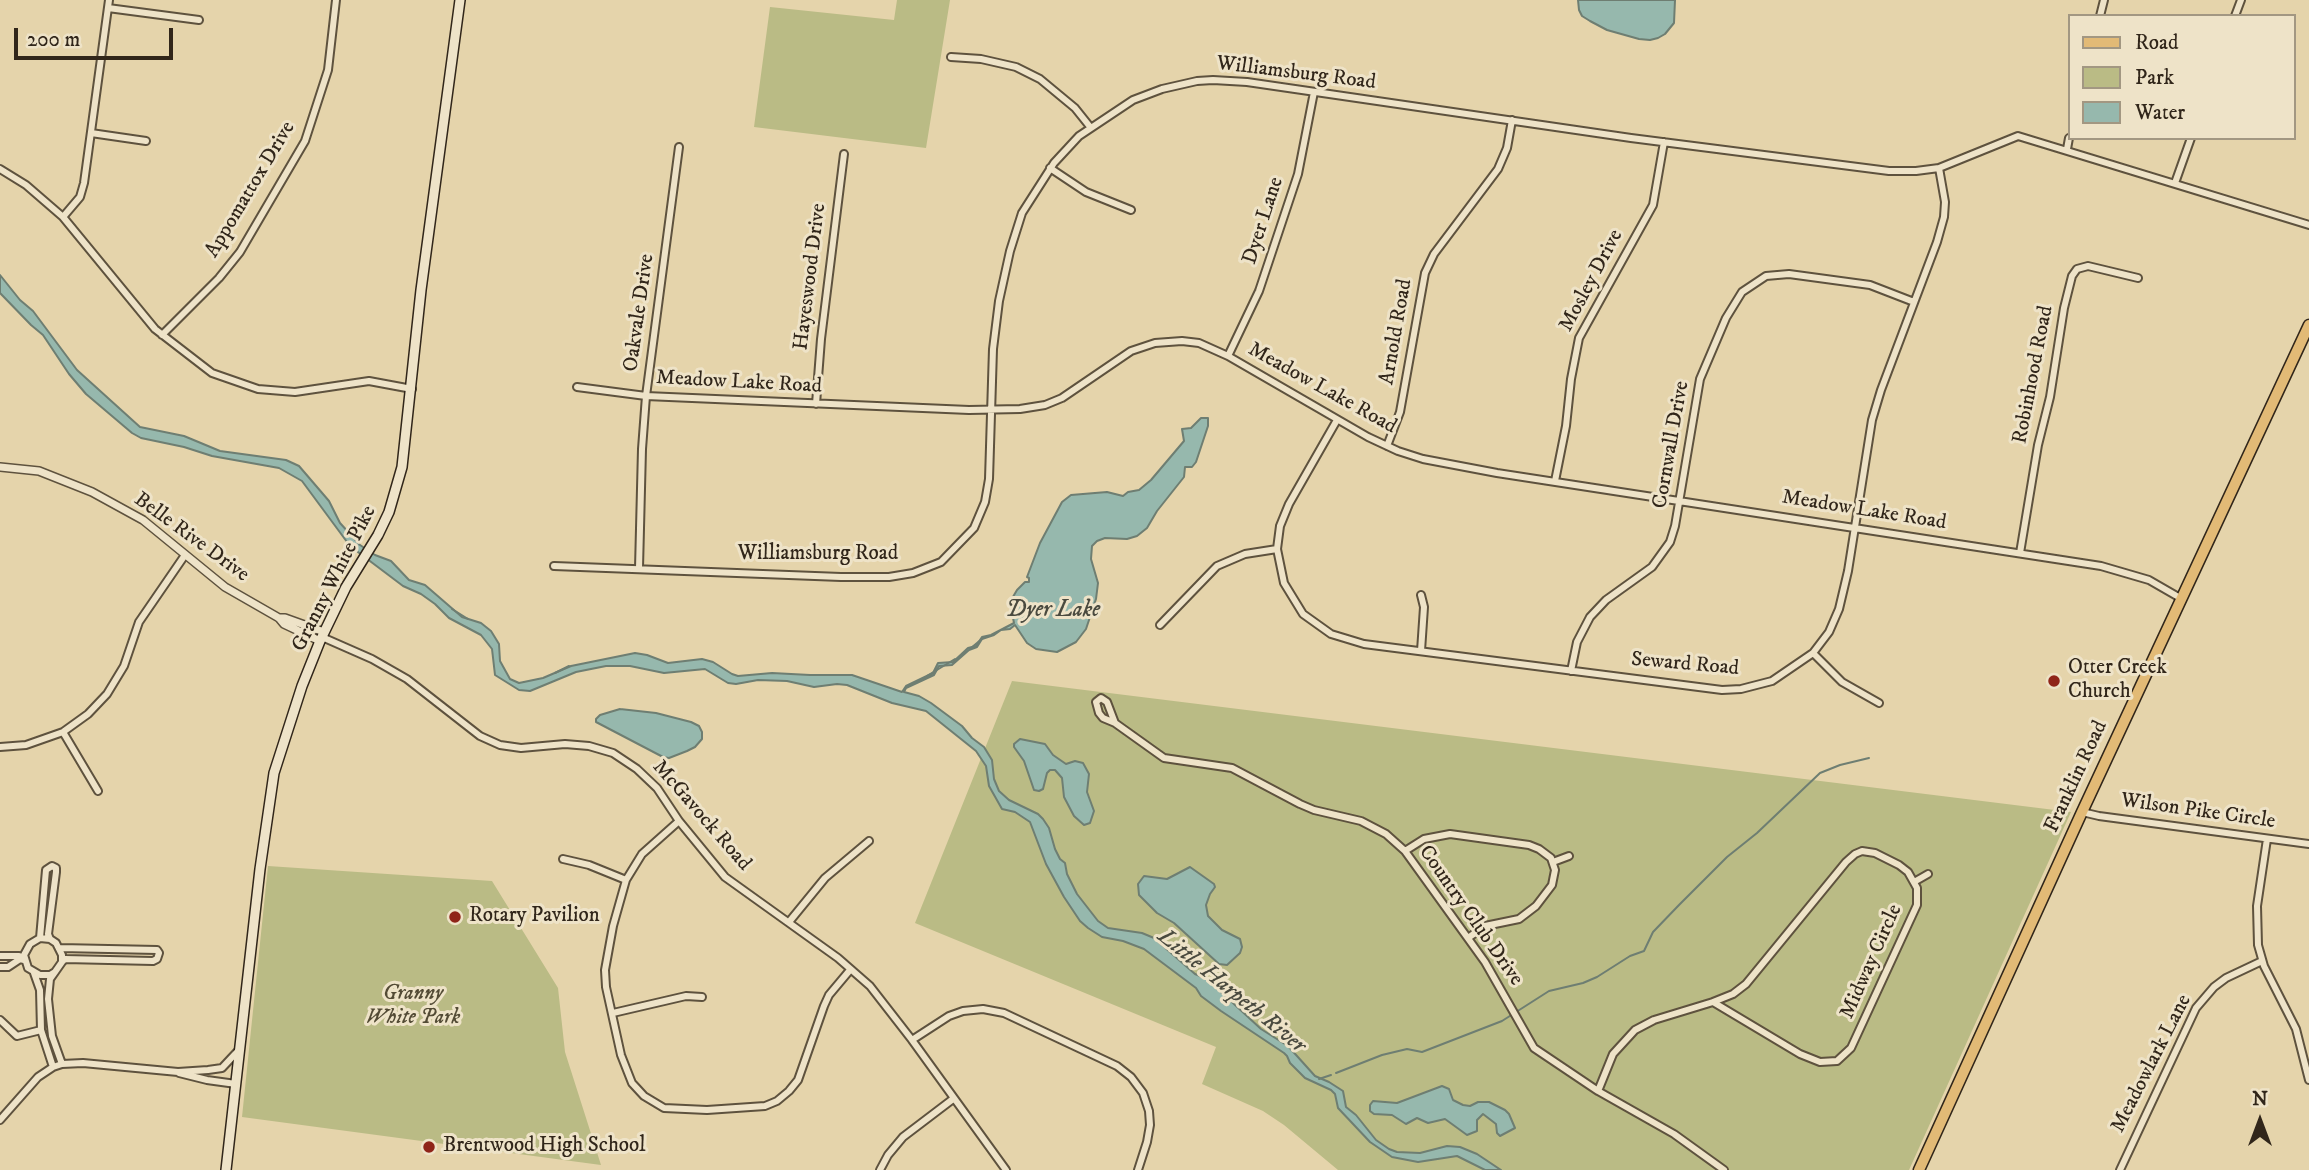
<!DOCTYPE html>
<style>
body{margin:0}
#map{position:relative;width:2309px;height:1170px;overflow:hidden;background:#e5d4ab;font-family:"IM FELL DW Pica",serif}
canvas{display:block}
.legend{position:absolute;left:2068px;top:14px;width:228px;height:126px;box-sizing:border-box;background:#eee3c8;border:2px solid #a29782;margin:0;padding:9px 12px;list-style:none;font-size:21px;color:#31261a}
.legend li{display:flex;align-items:center;gap:14px;height:35px}
.legend b{width:35px;border:2px solid #a29782}
.north{position:absolute;left:2225px;top:1086px;width:70px;height:70px;-webkit-text-stroke:5px #eee3c8;paint-order:stroke;rotate:0deg;font-size:19px;font-weight:700;line-height:28px;text-align:center;color:#31261a}
.north::after{content:'';display:block;margin:auto;width:24px;height:32px;background:#31261a;clip-path:polygon(50% 0,100% 100%,50% 72%,0 100%)}
.scale{position:absolute;left:14px;top:28px;width:159px;height:32px;box-sizing:border-box;border:4px solid #31261a;border-top:0;padding-left:9px;font-size:21px;line-height:24px;white-space:nowrap;color:#31261a;-webkit-text-stroke:5px #eee3c8;paint-order:stroke}
</style>
<div id="map">
<canvas width="2309" height="1170"></canvas>
<ul class="legend">
<li><b style="height:9px;background:#e2ba76"></b>Road</li>
<li><b style="height:19px;background:#babb85"></b>Park</li>
<li><b style="height:19px;background:#96b8ad"></b>Water</li>
</ul>
<div class="north">N</div>
<div class="scale">200 m</div>
</div>
<script>
const ctx = document.querySelector('canvas').getContext('2d');
ctx.lineJoin = 'round';
function fillPath(path, color) {
  ctx.fillStyle = color;
  ctx.fill(path, 'evenodd');
}
function poly(rows) {
  const path = new Path2D();
  for (const r of rows) {
    path.moveTo(r[0], r[1]);
    for (let i = 2; i < r.length; i += 2) path.lineTo(r[i], r[i + 1]);
  }
  return path;
}
function strokePath(path, color, width, dash) {
  ctx.strokeStyle = color;
  ctx.lineWidth = width;
  ctx.lineCap = dash ? 'butt' : 'round';
  ctx.setLineDash(dash || []);
  ctx.stroke(path);
}
function label(font, color, halo, rows, align = 'center') {
  ctx.font = font + ' "IM FELL DW Pica",serif';
  ctx.lineWidth = 6;
  ctx.setLineDash([]);
  ctx.textBaseline = 'middle';
  ctx.strokeStyle = halo;
  ctx.fillStyle = color;
  for (const [text, x, y, turn = 0] of rows) {
    ctx.save();
    ctx.translate(x, y);
    ctx.rotate((+turn || 0) * Math.PI / 180);
    ctx.textAlign = isNaN(turn) ? turn : align;
    if (halo) ctx.strokeText(text, 0, 0);
    ctx.fillText(text, 0, 0);
    ctx.restore();
  }
}
fillPath(poly([
 [897,0,950,0,926,148,754,127,770,7,894,20],
 [1012,681,2071,812,1909,1170,1338,1170,1284,1125,1263,1111,1202,1084,1216,1047,915,923],
 [268,866,492,881,558,988,565,1052,601,1165,242,1117]
]), '#babb85');
const water = poly([
 [1578,0,1675,0,1674,23,1665,34,1658,38,1650,40,1639,39,1607,30,1590,21,1582,16,1579,10,1578,0],
 [0,275,20,300,33,311,77,370,140,427,184,436,220,451,286,460,299,466,329,501,340,523,360,545,375,555,391,561,409,580,425,585,462,617,481,623,491,631,499,644,500,661,510,679,519,683,543,678,571,666,635,653,647,655,668,663,702,659,713,662,732,674,738,676,772,673,810,675,852,675,902,692,906,686,933,673,938,663,953,662,968,648,976,646,982,637,991,635,1014,623,1010,602,1017,590,1025,582,1029,582,1029,578,1027,577,1040,543,1062,502,1071,495,1107,492,1123,496,1128,492,1139,490,1151,480,1184,441,1182,429,1191,428,1201,418,1208,418,1208,426,1196,462,1192,467,1185,467,1184,477,1157,511,1147,528,1137,536,1127,539,1105,538,1097,541,1092,546,1091,559,1098,583,1096,599,1086,629,1076,642,1057,652,1036,649,1027,643,1015,625,1010,629,1001,630,994,635,982,639,977,647,969,650,952,665,939,666,934,675,906,688,904,692,919,696,931,703,962,726,972,738,984,747,992,760,994,779,999,791,1009,800,1038,814,1043,819,1049,828,1055,849,1060,859,1065,863,1067,874,1077,894,1098,921,1108,928,1142,933,1154,938,1195,974,1207,979,1261,1029,1288,1046,1315,1076,1329,1082,1343,1091,1346,1107,1356,1115,1376,1140,1389,1149,1397,1152,1420,1153,1447,1146,1460,1147,1477,1154,1501,1170,1485,1170,1457,1156,1418,1162,1392,1157,1370,1142,1338,1108,1335,1094,1331,1090,1305,1078,1290,1063,1287,1056,1284,1053,1221,1011,1201,996,1196,988,1144,949,1123,941,1102,937,1088,928,1080,921,1064,897,1046,864,1030,822,1015,812,1002,809,989,786,986,766,976,751,926,711,892,703,847,685,837,684,814,687,787,681,758,680,736,684,728,683,705,669,664,673,630,666,606,666,576,672,530,691,519,690,495,675,492,649,481,635,449,618,435,604,421,594,403,586,350,546,302,481,279,468,212,456,184,447,141,438,132,433,86,394,69,374,43,335,31,325,0,293,0,275],
 [620,709,656,713,691,722,699,726,702,732,702,739,695,747,687,751,669,758,663,757,596,722,596,719,600,715,620,709],
 [1020,739,1045,744,1053,755,1066,764,1075,761,1083,763,1089,774,1087,792,1094,811,1090,823,1084,825,1074,816,1064,797,1062,778,1055,770,1050,770,1047,773,1043,789,1039,791,1034,790,1024,761,1014,747,1014,744,1020,739],
 [1190,867,1214,884,1215,887,1210,894,1206,905,1208,916,1222,930,1240,939,1242,947,1240,953,1227,965,1219,964,1174,923,1157,913,1139,895,1138,884,1144,876,1167,879,1190,867],
 [1442,1086,1449,1089,1453,1100,1463,1105,1470,1106,1478,1102,1489,1102,1505,1110,1509,1114,1515,1128,1500,1136,1497,1133,1496,1124,1483,1114,1477,1120,1477,1131,1467,1135,1445,1119,1428,1123,1417,1118,1406,1124,1392,1115,1374,1114,1370,1111,1370,1105,1373,1101,1397,1103,1442,1086]
]);
fillPath(water, '#96b8ad');
strokePath(water, '#6e7e72', 2);
strokePath(poly([
 [452,609,468,619],
 [971,648,983,638],
 [555,673,569,666],
 [927,676,955,659],
 [1336,1073,1382,1055,1407,1049,1422,1052,1502,1021,1549,991,1583,983,1597,977,1630,956,1644,951,1653,932,1679,905,1727,857,1757,833,1820,773,1840,765,1869,758],
 [1319,1079,1331,1075]
]), '#6e7e72', 2);
const minor = poly([
 [108,8,199,20],
 [2100,16,2104,0],
 [2235,16,2241,0],
 [951,57,981,59,1016,67,1040,79,1075,108,1091,128],
 [91,133,146,141],
 [2067,149,2069,138],
 [1050,168,1086,192,1131,210],
 [0,169,26,185,63,217,155,329,212,373,258,389,295,392,369,381,412,389],
 [2175,183,2191,138],
 [63,217,80,197,84,183,109,0],
 [162,335,219,278,240,252,305,141,328,70,336,0],
 [1228,356,1259,291,1298,174,1314,92],
 [577,387,646,396,969,410,1020,409,1045,405,1062,398,1131,351,1155,343,1182,341,1199,343,1228,356,1368,437,1398,451,1423,459,1497,473,2101,566,2149,580,2182,599],
 [816,404,821,339,844,154],
 [1337,420,1289,504,1280,526,1277,549,1284,583,1303,614,1331,634,1364,644,1722,690,1741,689,1772,681,1813,653,1829,632,1839,609,1848,571,1872,420,1881,390,1937,242,1944,217,1945,202,1939,168],
 [1387,446,1400,412,1425,273,1434,254,1498,169,1507,148,1512,120],
 [1555,481,1566,426,1571,379,1579,338,1653,205,1664,142],
 [2020,553,2038,445,2050,397,2064,308,2072,276,2077,269,2088,266,2138,278],
 [554,566,841,577,889,577,913,573,941,562,974,528,985,502,989,479,993,349,999,301,1010,251,1022,213,1054,163,1079,136,1133,100,1162,89,1197,81,1213,80,1247,82,1631,138,1889,171,1916,171,1939,168,2018,136,2309,225],
 [639,568,642,449,646,396,679,147],
 [1160,625,1217,566,1245,554,1277,549],
 [322,637,372,659,407,679,480,736,500,745,521,748,565,744,589,746,613,753,637,769,657,788,679,821,725,877,838,958,870,986,912,1040,1006,1170],
 [1421,651,1424,607,1421,595],
 [1813,653,1842,682,1879,703],
 [1571,671,1577,642,1590,617,1606,600,1652,567,1670,542,1675,526,1700,379,1726,318,1742,292,1766,276,1789,274,1870,285,1914,302],
 [1115,723,1103,718,1099,713,1096,702,1101,698,1107,702,1115,723,1164,758,1232,768,1300,804,1314,810,1361,821,1386,834,1405,851,1485,962,1534,1048,1598,1091,1674,1134,1724,1170],
 [63,732,98,791],
 [0,747,26,745,63,732,88,714,107,694,124,666,139,622,185,555],
 [2082,812,2099,816,2309,844],
 [679,821,642,854,626,880,613,926,605,970,606,987,621,1055,632,1083,644,1096,664,1108,707,1110,765,1106,777,1101,789,1091,798,1080,824,1006,829,995,850,970],
 [2267,839,2257,906,2258,945,2264,966,2296,1029,2309,1080],
 [1405,851,1424,839,1450,834,1529,845,1539,849,1551,858,1555,870,1552,885,1536,906,1519,919,1485,926,1468,938],
 [1862,851,1875,853,1899,865,1908,872,1917,888,1917,905,1851,1048,1837,1061,1820,1062,1800,1054,1713,1002,1733,994,1746,984,1846,862,1855,854,1862,851],
 [563,859,589,865,626,880],
 [1553,862,1569,856],
 [1914,882,1928,874],
 [789,922,825,878,869,841],
 [40,938,46,870,52,866,56,868,56,872,48,934,50,939],
 [60,948,157,950,159,953,157,959,153,961,65,959,62,962],
 [0,956,19,956],
 [0,967,8,967,20,959,24,960],
 [55,972,50,975,40,975,28,968,24,955,30,944,40,938,50,939,56,943,62,955,62,962,55,972,50,979,48,999,52,1036,62,1064],
 [34,973,40,990,41,1030,53,1067],
 [613,1013,686,996,702,997],
 [0,1020,17,1036,41,1030],
 [912,1040,949,1016,963,1011,983,1009,1004,1013,1117,1066,1131,1077,1143,1093,1149,1111,1150,1125,1147,1142,1138,1170],
 [179,1073,207,1080,236,1084],
 [1598,1091,1613,1054,1635,1030,1654,1020,1713,1002],
 [0,1120,38,1077,53,1067,62,1064,83,1063,178,1072,208,1070,222,1068,237,1052],
 [880,1170,888,1155,903,1137,953,1099],
 [2120,1170,2196,1008,2214,987,2226,978,2262,961]
]);
const tertiary = poly([
 [0,467,39,471,92,492,143,520,225,587,279,618,284,624,320,641],
 [279,618,285,618,324,632]
]);
const secondary = poly([
 [226,1170,260,869,274,773,302,686,320,641,346,587,378,535,389,512,402,467,421,290,460,0]
]);
const primary = poly([
 [1919,1170,2082,812,2309,325]
]);
strokePath(minor, '#5e523e', 10);
strokePath(tertiary, '#5e523e', 10);
strokePath(secondary, '#31261a', 12);
strokePath(primary, '#31261a', 13);
strokePath(minor, '#eee3c8', 6);
strokePath(tertiary, '#eee3c8', 7);
strokePath(secondary, '#eee3c8', 9);
strokePath(primary, '#e2ba76', 10);
for (const [x, y, r, color] of [
 [2054,681,7,"#8f2418"],
 [455,917,7,"#8f2418"],
 [429,1147,7,"#8f2418"]
]) {
  const dot = new Path2D();
  dot.arc(x, y, r, 0, 2 * Math.PI);
  ctx.fillStyle = color;
  ctx.fill(dot);
  strokePath(dot, '#eee3c8', 2.5);
}
label('21px', '#31261a', '#eee3c8', [
 ["Williamsburg Road",1296,74,7],
 ["Appomattox Drive",251,190,-59],
 ["Dyer Lane",1264,221,-72],
 ["Hayeswood Drive",811,277,-83],
 ["Mosley Drive",1592,281,-62],
 ["Oakvale Drive",640,313,-82],
 ["Arnold Road",1397,332,-80],
 ["Robinhood Road",2034,375,-79],
 ["Meadow Lake Road",739,383,3],
 ["Meadow Lake Road",1322,389,29],
 ["Cornwall Drive",1672,445,-80],
 ["Meadow Lake Road",1864,511,9],
 ["Belle Rive Drive",191,538,36],
 ["Williamsburg Road",818,555],
 ["Granny White Pike",335,579,-63],
 ["Seward Road",1685,665,5],
 ["Franklin Road",2077,777,-65],
 ["Wilson Pike Circle",2198,812,8],
 ["McGavock Road",701,816,49],
 ["Country Club Drive",1470,916,55],
 ["Midway Circle",1872,962,-66],
 ["Meadowlark Lane",2152,1064,-63]
]);
label('21px', '#31261a', '#eee3c8', [
 ["Otter Creek",2068,669],
 ["Church",2068,693],
 ["Rotary Pavilion",469,917],
 ["Brentwood High School",443,1147]
], 'left');
label('italic 21px', '#534b35', '#eee3c8', [
 ["Granny",413,995],
 ["White Park",413,1019]
]);
label('italic 23px', '#4a4a3f', '#eee3c8', [
 ["Dyer Lake",1053,611],
 ["Little Harpeth River",1231,992,39]
]);
</script>
